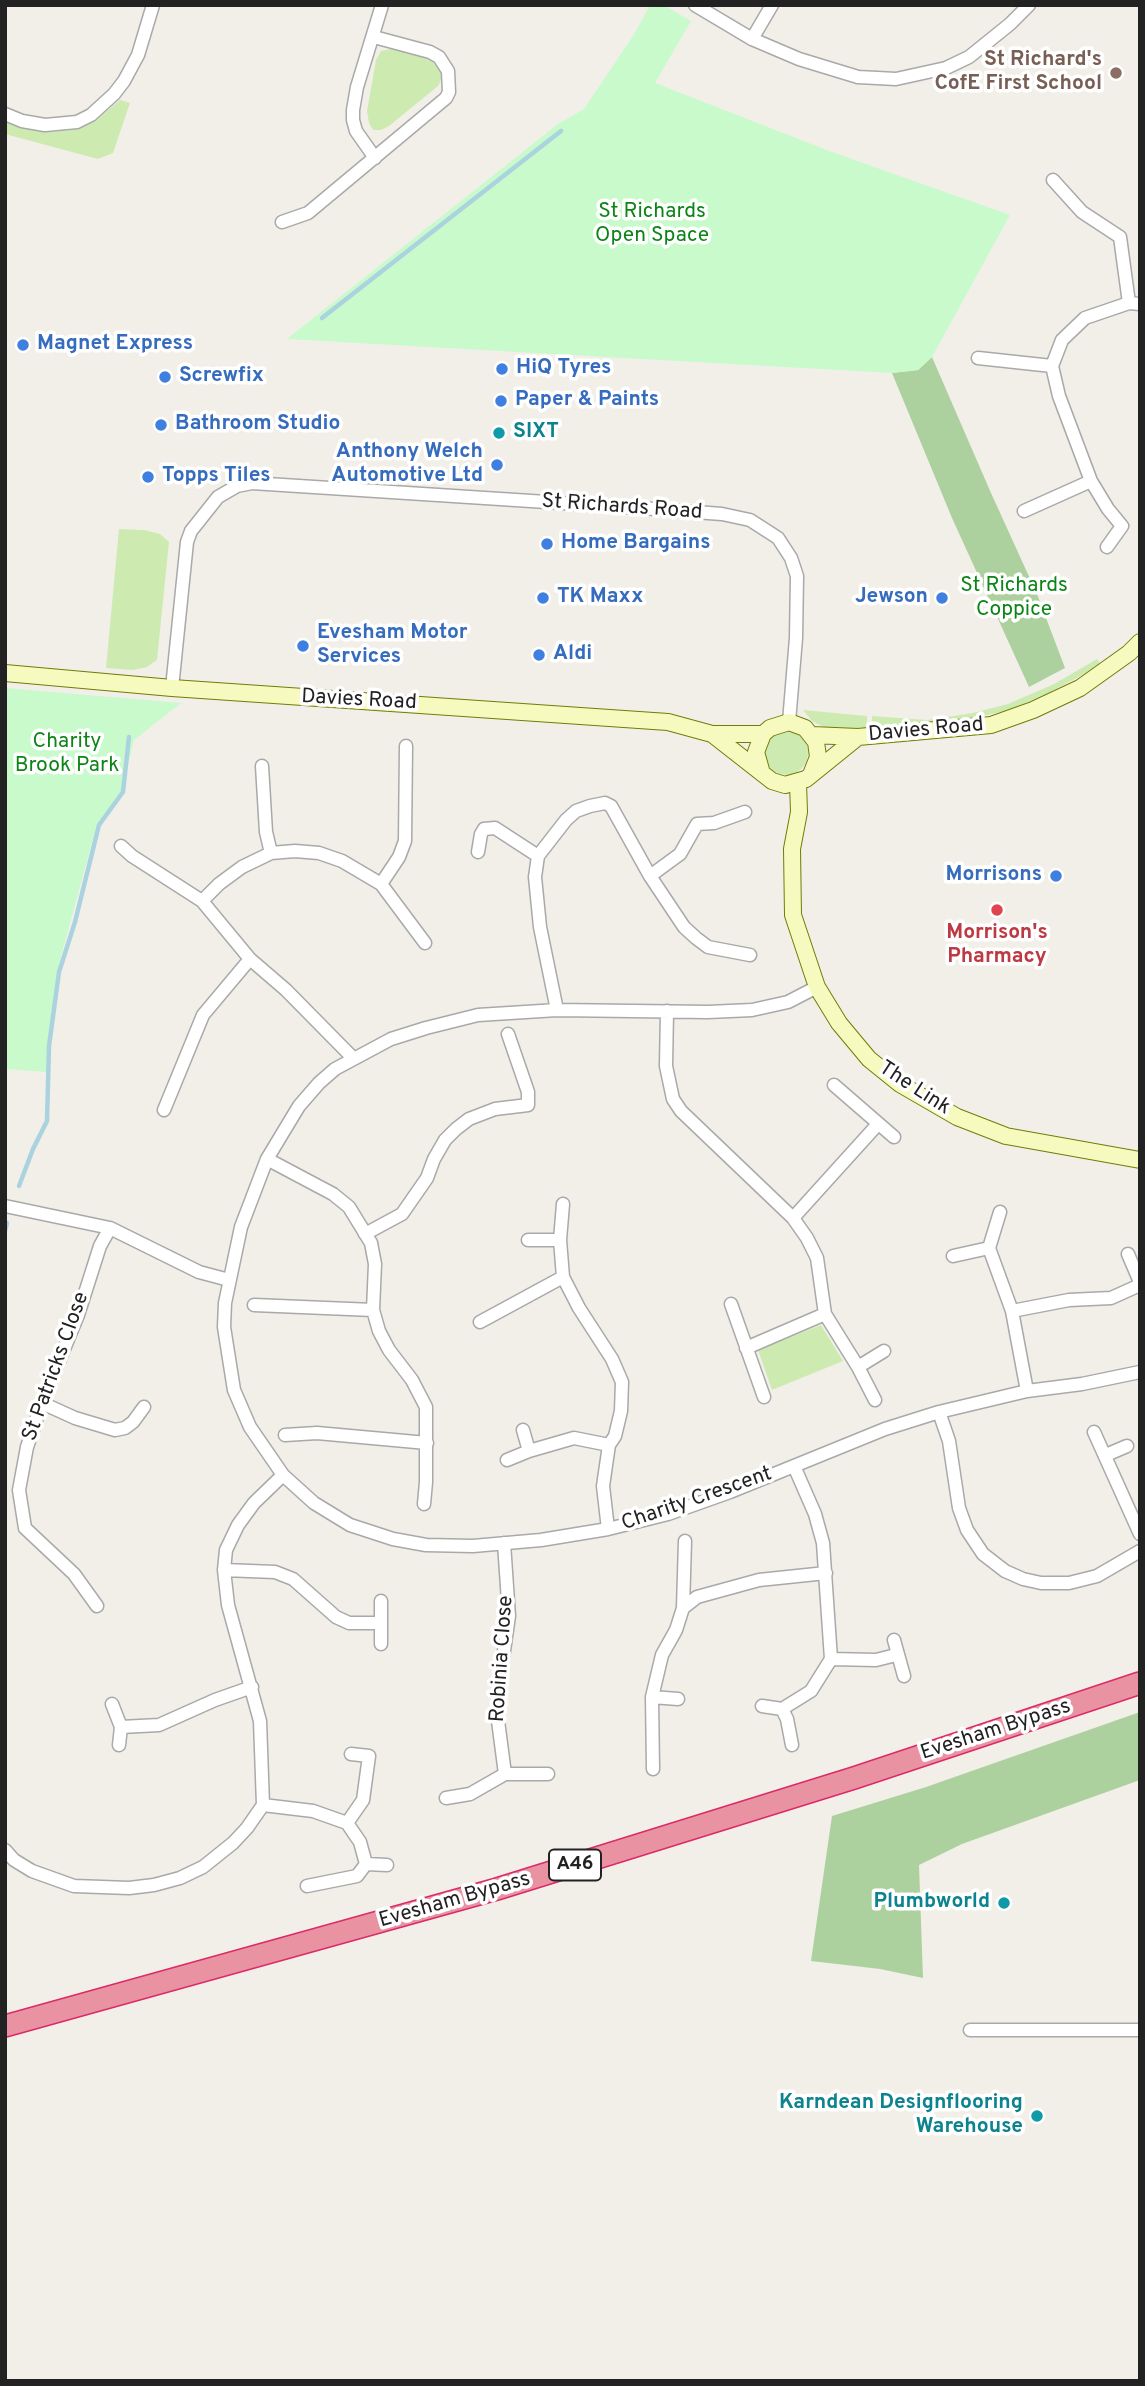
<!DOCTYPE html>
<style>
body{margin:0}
#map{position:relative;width:1145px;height:2386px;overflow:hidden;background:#f2efe9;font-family:Overpass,sans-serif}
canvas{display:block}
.frame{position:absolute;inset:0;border:7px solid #222;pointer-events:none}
</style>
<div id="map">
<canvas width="1145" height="2386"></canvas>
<div class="frame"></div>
</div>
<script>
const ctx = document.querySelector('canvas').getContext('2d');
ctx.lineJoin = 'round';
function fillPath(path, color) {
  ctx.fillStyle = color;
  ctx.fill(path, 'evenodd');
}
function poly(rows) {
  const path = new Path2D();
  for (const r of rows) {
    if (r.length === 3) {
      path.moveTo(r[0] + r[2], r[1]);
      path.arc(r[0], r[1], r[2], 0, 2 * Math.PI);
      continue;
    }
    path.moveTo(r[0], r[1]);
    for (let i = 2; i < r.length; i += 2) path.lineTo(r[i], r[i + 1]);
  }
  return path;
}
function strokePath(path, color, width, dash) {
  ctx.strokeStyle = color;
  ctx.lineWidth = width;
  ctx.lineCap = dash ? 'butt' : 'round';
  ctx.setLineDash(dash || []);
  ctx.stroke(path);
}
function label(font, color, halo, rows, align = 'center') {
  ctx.font = font + ' Overpass,sans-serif';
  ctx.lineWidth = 7;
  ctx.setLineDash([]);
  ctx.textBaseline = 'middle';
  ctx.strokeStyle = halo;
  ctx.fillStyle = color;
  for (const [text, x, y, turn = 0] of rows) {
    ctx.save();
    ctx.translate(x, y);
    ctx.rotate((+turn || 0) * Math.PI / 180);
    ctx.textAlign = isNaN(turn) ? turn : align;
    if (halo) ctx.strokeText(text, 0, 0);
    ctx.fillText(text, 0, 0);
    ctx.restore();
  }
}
fillPath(poly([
 [391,49,422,56,433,62,440,71,442,78,438,86,389,126,381,130,373,130,369,123,367,111,376,60,381,51],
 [120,100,130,103,113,153,98,159,5,134,5,121,34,130,53,132,80,129,94,122],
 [119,529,144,530,160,534,169,542,157,660,147,667,133,670,106,668],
 [1097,659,1100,663,1086,673,1048,693,1009,710,956,722,872,729,872,716,927,720,973,713,1008,704,1054,684],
 [803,710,867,716,867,729,826,728,812,721],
 [786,753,22],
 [821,1325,843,1361,772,1390,758,1350]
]), '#cdebb0');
fillPath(poly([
 [932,357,991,493,1037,594,1065,668,1029,687,952,518,892,373,918,370],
 [1140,1712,1140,1780,962,1844,919,1865,923,1978,880,1969,811,1961,832,1816,926,1787]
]), '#add19e');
fillPath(poly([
 [650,5,663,5,691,21,655,83,832,152,1010,215,932,357,918,370,892,373,287,339,558,124,584,109,635,33],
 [5,688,181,703,134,740,121,792,97,824,57,971,47,1046,47,1072,5,1069]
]), '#c8facc');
strokePath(poly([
 [322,318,561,131],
 [19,1186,33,1149,47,1121,49,1046,59,972,75,922,99,825,123,792,129,737],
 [5,1231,7,1223]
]), '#aad3df', 4.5);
const street = poly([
 [695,5,752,39,799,59,858,77,896,79,946,68,969,57,1010,24,1029,5],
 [752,39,772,5],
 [5,114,22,121,45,125,77,122,91,115,114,94,124,81,138,55,153,5],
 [375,158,356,131,353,120,353,110,357,87,382,5],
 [1053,180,1082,212,1120,237,1129,303],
 [282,222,308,213,446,98,449,92,448,71,439,57,430,52,374,37],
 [978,358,1052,366],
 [1024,511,1091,481],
 [1107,547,1122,526,1108,509,1091,481,1059,396,1052,366,1062,340,1085,318,1129,303,1140,304],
 [172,688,187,542,191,531,218,497,237,486,252,483,655,509,722,514,750,520,778,538,791,558,797,576,796,638,789,722],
 [262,766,266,832,271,853],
 [121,846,132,856,202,901,250,959,286,990,353,1058],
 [478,852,481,834,484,829,495,828,538,856],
 [650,876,680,854,697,824,714,823,745,812],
 [381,884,399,857,405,841,406,746],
 [202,901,219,884,242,867,271,853,295,851,319,853,342,861,381,884,425,943],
 [817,987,788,1002,752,1010,708,1012,557,1010,478,1015,426,1028,391,1039,335,1069,319,1083,299,1106,267,1159,241,1227,225,1303,224,1327,234,1390,250,1427,283,1475,314,1503,350,1525,393,1539,426,1545,473,1546,541,1540,608,1529,668,1514,730,1492,885,1429,939,1412,1027,1391,1082,1384,1140,1372],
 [557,1010,540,927,535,877,538,856,566,820,576,811,590,806,605,803,611,806,650,876,684,927,696,938,708,947,750,955],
 [667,1011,666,1066,673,1099,681,1111,793,1218,807,1238,817,1258,825,1314,858,1367,875,1400],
 [834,1085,894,1137],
 [164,1110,203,1015,250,959],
 [267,1159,333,1194,349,1207,371,1243,375,1264,373,1310,379,1331,389,1350,412,1380,426,1407,426,1482,424,1504],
 [563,1204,560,1240,563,1277,579,1308,612,1359,622,1382,621,1411,615,1436,609,1445,603,1486,608,1529],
 [5,1206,110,1228,199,1272,229,1280],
 [1000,1212,989,1248,1012,1311,1027,1391],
 [793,1218,878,1124],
 [365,1234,402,1214,427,1178,434,1159,445,1140,456,1129,469,1119,495,1109,528,1105,528,1092,508,1034],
 [528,1240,560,1240],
 [1128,1254,1140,1282],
 [953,1256,989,1248],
 [731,1304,764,1397],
 [254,1305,373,1310],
 [1012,1311,1069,1300,1111,1298,1140,1285],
 [480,1322,563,1277],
 [746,1348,825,1314],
 [858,1367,884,1351],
 [42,1403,75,1418,115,1430,125,1428,133,1422,144,1407],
 [939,1412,949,1441,959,1508,967,1530,983,1554,1005,1571,1023,1579,1041,1583,1069,1583,1097,1576,1140,1551],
 [1094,1432,1140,1534],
 [285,1435,317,1433,427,1443],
 [529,1451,574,1438,609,1445],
 [1106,1455,1127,1446],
 [507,1460,529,1451,523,1430],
 [794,1466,815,1514,823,1543,831,1659],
 [504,1543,509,1616,499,1686,497,1713,505,1774],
 [224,1570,275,1572,293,1579,336,1617,349,1623,381,1623],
 [381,1601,381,1644],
 [97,1606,74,1574,25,1528,19,1490,27,1447,42,1403,78,1315,100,1246,110,1228],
 [683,1608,685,1541],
 [894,1640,904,1676],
 [652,1697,678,1699],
 [112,1704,121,1727,119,1745],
 [762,1706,782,1709,787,1719,792,1745],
 [782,1709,811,1691,831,1659,876,1660,896,1655],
 [121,1727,159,1725,215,1700,252,1687],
 [653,1769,652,1697,662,1655,676,1630,683,1608,697,1597,759,1580,826,1573],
 [446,1798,470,1794,505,1774,548,1774],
 [263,1805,313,1811,347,1823],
 [5,1850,14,1860,32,1871,74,1886,129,1888,154,1885,180,1878,203,1867,233,1843,247,1828,263,1805,260,1721,228,1605,224,1570,226,1550,238,1525,254,1503,283,1475],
 [366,1864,387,1865],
 [307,1886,357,1876,366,1864,360,1842,347,1823,363,1800,369,1756,351,1754],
 [970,2030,1140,2030]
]);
const secondary = poly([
 [5,673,172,688,668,722,712,734,763,734],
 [712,734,772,781,785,785,806,779,858,737],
 [812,735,858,737,991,725,1033,710,1080,688,1129,653,1140,642],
 [761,770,756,752,763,734,770,728,789,722,805,728,816,742,818,757,812,772],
 [798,783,799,812,792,849,793,915,817,987,839,1023,869,1059,900,1084,957,1117,1006,1136,1140,1160]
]);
const highway = poly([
 [5,2026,497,1889,854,1778,1140,1683]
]);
strokePath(street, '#a9a9a9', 15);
strokePath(secondary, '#707d05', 18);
strokePath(highway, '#dc2a67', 24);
strokePath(street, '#fff', 12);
strokePath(secondary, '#f7fabf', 16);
strokePath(highway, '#e892a2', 21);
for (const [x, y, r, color] of [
 [1116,73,7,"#8d6e63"],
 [23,345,7,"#3f7fe0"],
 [502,369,7,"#3f7fe0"],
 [165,377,7,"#3f7fe0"],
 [501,401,7,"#3f7fe0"],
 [161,425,7,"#3f7fe0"],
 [499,433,7,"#0f9aa8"],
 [497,465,7,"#3f7fe0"],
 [148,477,7,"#3f7fe0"],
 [547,544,7,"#3f7fe0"],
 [543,598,7,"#3f7fe0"],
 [942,598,7,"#3f7fe0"],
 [303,646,7,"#3f7fe0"],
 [539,655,7,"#3f7fe0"],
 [1056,876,7,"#3f7fe0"],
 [997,910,7,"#e0444e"],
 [1004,1903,7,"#0f9aa8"],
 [1037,2116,7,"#0f9aa8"]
]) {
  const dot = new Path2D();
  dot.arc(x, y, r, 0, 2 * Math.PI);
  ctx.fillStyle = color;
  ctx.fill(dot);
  strokePath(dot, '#fff', 2.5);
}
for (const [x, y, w] of [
 [575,1865,52]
]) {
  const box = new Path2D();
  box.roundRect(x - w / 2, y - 15.5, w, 31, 5);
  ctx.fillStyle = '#fff';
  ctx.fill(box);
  strokePath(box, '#222', 2);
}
label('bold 19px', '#222', null, [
 ["A46",575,1865]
]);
label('bold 21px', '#785e54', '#fff', [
 ["St Richard's",1102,61],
 ["CofE First School",1102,85]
], 'right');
label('21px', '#0c8416', '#fff', [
 ["St Richards",652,213],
 ["Open Space",652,237],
 ["St Richards",1014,587],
 ["Coppice",1014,611],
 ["Charity",67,743],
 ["Brook Park",67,767]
]);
label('bold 21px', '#366cbe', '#fff', [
 ["Magnet Express",37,345],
 ["HiQ Tyres",516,369],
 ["Screwfix",179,377],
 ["Paper & Paints",515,401],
 ["Bathroom Studio",175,425],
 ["Anthony Welch",483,453,"right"],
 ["Automotive Ltd",483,477,"right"],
 ["Topps Tiles",162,477],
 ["Home Bargains",561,544],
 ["TK Maxx",557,598],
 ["Jewson",928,598,"right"],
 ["Evesham Motor",317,634],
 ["Services",317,658],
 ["Aldi",553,655],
 ["Morrisons",1042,876,"right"]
], 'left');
label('bold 21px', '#0d838f', '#fff', [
 ["SIXT",513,433,"left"],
 ["Plumbworld",990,1903],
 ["Karndean Designflooring",1023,2104],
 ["Warehouse",1023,2128]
], 'right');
label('21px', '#222', '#fff', [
 ["St Richards Road",622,508,4],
 ["Davies Road",359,701,3],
 ["Davies Road",926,731,-5],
 ["The Link",914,1089,33],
 ["St Patricks Close",57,1367,-70],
 ["Charity Crescent",697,1500,-19],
 ["Robinia Close",503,1659,-86],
 ["Evesham Bypass",996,1731,-18],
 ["Evesham Bypass",455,1901,-16]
]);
label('bold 21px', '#be3a42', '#fff', [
 ["Morrison's",997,934],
 ["Pharmacy",997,958]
]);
</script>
